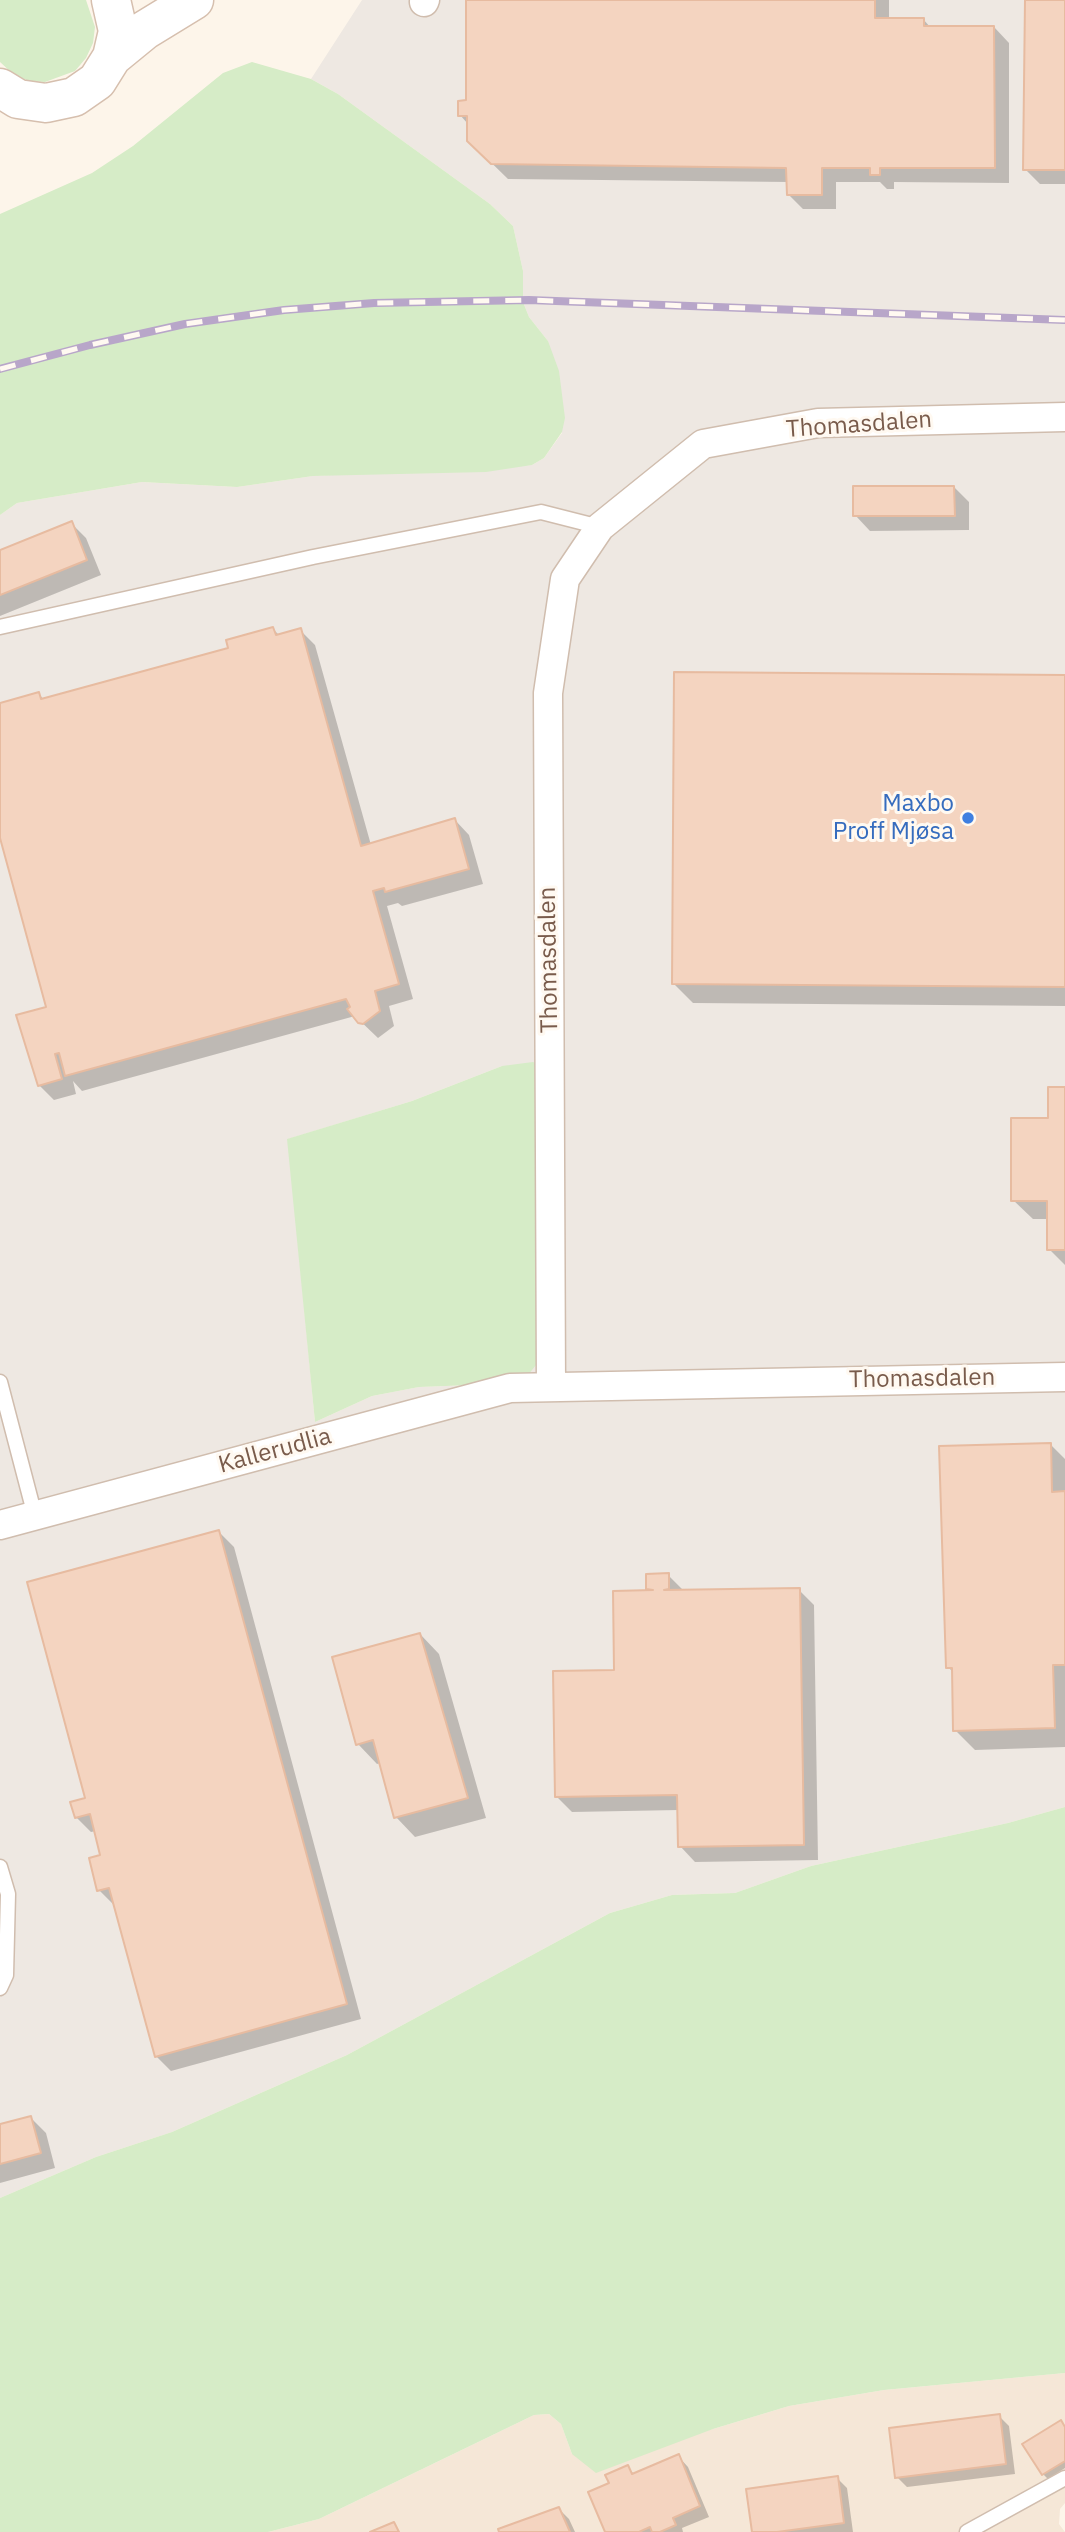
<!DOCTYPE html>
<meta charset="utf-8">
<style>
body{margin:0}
canvas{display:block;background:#fdf5ea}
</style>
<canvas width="1065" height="2532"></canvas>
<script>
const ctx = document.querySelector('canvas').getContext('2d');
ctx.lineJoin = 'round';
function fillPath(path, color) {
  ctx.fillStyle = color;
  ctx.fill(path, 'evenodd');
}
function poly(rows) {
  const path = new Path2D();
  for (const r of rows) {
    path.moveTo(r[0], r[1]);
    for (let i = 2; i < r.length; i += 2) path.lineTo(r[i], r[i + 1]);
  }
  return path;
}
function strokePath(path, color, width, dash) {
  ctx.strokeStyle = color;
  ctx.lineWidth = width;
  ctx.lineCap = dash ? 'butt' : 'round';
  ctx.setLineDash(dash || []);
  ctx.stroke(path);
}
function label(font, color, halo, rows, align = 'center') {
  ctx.font = font + ' "IBM Plex Sans",sans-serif';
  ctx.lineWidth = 6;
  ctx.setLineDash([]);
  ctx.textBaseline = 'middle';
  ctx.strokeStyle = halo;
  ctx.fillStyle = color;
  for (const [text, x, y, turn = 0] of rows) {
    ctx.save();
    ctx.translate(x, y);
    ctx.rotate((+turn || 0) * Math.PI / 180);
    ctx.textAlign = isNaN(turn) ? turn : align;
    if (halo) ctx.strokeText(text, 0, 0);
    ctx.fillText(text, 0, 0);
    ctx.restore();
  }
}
fillPath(poly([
 [1065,2373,1065,2503,1060,2509,1059,2524,1065,2532,268,2532,319,2519,534,2415,549,2414,561,2424,572,2454,713,2429,789,2406,884,2390]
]), '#f5e7d7');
fillPath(poly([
 [362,0,1065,0,1065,1807,1008,1823,811,1866,735,1893,672,1895,610,1913,347,2055,172,2132,96,2157,0,2198,0,515,17,503,142,482,237,487,313,476,532,465,544,458,562,433,548,341,529,317,523,302,523,271,513,226,490,204,338,94,311,79],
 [502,1066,498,1384,419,1387,372,1396,315,1422,288,1139,412,1101]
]), '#eee8e2');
fillPath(poly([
 [0,0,86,0,95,27,93,43,86,58,75,71,45,82,29,81,13,74,0,62],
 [252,62,311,79,338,94,490,204,513,226,523,271,523,302,529,317,548,341,559,371,565,418,562,432,544,458,532,465,486,472,313,476,237,487,142,482,17,503,0,515,0,214,92,173,133,146,223,73],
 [533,1062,547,1068,548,1350,528,1375,498,1384,419,1387,372,1396,315,1422,287,1139,412,1101,502,1066],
 [1065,1807,1065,2373,884,2390,789,2406,713,2429,596,2473,572,2454,561,2424,549,2414,534,2415,319,2519,268,2532,0,2532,0,2198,96,2157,172,2132,347,2055,610,1913,672,1895,735,1893,811,1866,1008,1823]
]), '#d6ecc7');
fillPath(poly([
 [468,0,889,0,889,20,923,19,931,28,994,27,1009,43,1009,183,894,182,894,189,887,189,880,182,836,182,836,209,803,209,788,194,788,182,508,179,468,140,468,124,460,115,468,102],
 [1027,0,1065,0,1065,184,1040,184,1025,169],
 [954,487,969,502,969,530,870,531,855,515],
 [71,523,86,538,101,575,0,616,0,552],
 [273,629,279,635,300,630,315,645,371,845,454,819,469,835,483,884,402,906,398,903,387,906,413,999,389,1006,394,1026,378,1038,355,1016,82,1091,73,1081,76,1094,54,1100,39,1085,48,1008,0,832,0,705,39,694,44,700,230,649],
 [1065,677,1065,1006,693,1003,673,983],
 [1065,1089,1065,1265,1049,1249,1049,1219,1033,1219,1013,1200],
 [1050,1444,1065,1459,1065,1747,975,1750,955,1730,954,1673,948,1667],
 [219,1532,234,1547,361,2019,171,2071,156,2056,114,1905,99,1890,103,1856,96,1831,91,1832,76,1817],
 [668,1575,683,1590,799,1590,814,1605,818,1860,695,1862,680,1846,679,1810,572,1812,556,1796,616,1672,648,1592,648,1576],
 [420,1634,439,1654,486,1818,415,1837,396,1817,381,1763,377,1764,358,1744],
 [31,2118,46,2133,55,2168,0,2183,0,2126],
 [999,2416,1009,2426,1015,2474,907,2487,897,2477],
 [1061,2422,1065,2427,1065,2468,1048,2479,1043,2474],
 [678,2456,688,2467,709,2517,682,2528,683,2532,607,2532,611,2484,628,2468,635,2475],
 [837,2478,847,2488,853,2532,753,2532],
 [559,2509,569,2519,575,2532,501,2532]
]), '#0003');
const building = poly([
 [466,0,875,0,875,18,924,18,924,26,994,26,995,168,880,168,880,175,870,175,870,168,822,168,822,195,787,195,786,168,491,164,467,141,467,116,458,116,458,101,466,100,466,0],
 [1025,0,1065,0,1065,170,1023,170,1025,0],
 [853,486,954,486,955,516,853,516,853,486],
 [72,521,87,560,0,595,0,550,72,521],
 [273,627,276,635,301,628,361,846,455,818,469,869,385,892,384,888,373,891,399,984,375,991,380,1011,363,1024,358,1023,347,1009,350,1007,346,999,65,1076,59,1053,55,1054,62,1079,38,1086,16,1015,46,1007,0,838,0,703,39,692,41,699,228,648,226,640,273,627],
 [674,672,1065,675,1065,987,672,984,674,672],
 [1048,1087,1065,1087,1065,1250,1047,1250,1047,1201,1011,1201,1011,1118,1048,1118,1048,1087],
 [1051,1443,1052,1492,1065,1491,1065,1665,1053,1665,1055,1728,953,1731,952,1668,946,1668,939,1446,1051,1443],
 [219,1530,347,2004,155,2057,109,1888,97,1891,89,1858,100,1855,90,1814,75,1818,70,1802,85,1798,27,1582,219,1530],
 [669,1573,669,1589,664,1590,800,1588,804,1845,678,1847,677,1795,555,1797,553,1671,614,1670,613,1591,653,1590,646,1589,646,1574,669,1573],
 [420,1633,468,1798,394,1818,373,1740,356,1745,332,1657,420,1633],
 [31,2116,41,2153,0,2164,0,2124,31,2116],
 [1000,2414,1006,2464,895,2478,889,2428,1000,2414],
 [1061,2420,1065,2427,1065,2461,1042,2475,1022,2444,1061,2420],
 [679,2454,700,2506,673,2518,676,2525,660,2532,652,2532,650,2527,639,2532,605,2532,588,2492,609,2483,605,2475,628,2465,632,2474,679,2454],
 [838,2476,844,2523,777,2532,752,2532,746,2489,838,2476],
 [559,2507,570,2532,499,2532,498,2529,559,2507],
 [394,2522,399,2532,370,2532,394,2522]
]);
fillPath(building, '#f4d4c0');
strokePath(building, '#e7bba0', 2);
const service = poly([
 [0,627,313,557,541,512,600,527],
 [0,1382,35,1516],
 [0,1867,8,1894,6,1975,0,1988],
 [967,2532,1065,2478]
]);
const minor = poly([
 [424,2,425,0],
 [551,1386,548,693,565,579,600,527,703,444,818,423,1065,417],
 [0,1525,510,1388,1065,1377]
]);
const secondary = poly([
 [112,57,145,30,194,0],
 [0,88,18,99,46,103,74,97,97,81,112,57,118,31,111,0]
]);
strokePath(service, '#d0bdae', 17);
strokePath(minor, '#d0bdae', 31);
strokePath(secondary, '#d6bfae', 41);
strokePath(service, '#fff', 14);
strokePath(minor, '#fff', 28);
strokePath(secondary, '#fff', 38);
const rail = poly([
 [0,369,90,345,185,324,284,310,374,303,529,300,1065,320]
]);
strokePath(rail, '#b8a6c9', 8);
strokePath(rail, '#fff9f1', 5, [16]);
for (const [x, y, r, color] of [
 [968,818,7,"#3f7fe0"]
]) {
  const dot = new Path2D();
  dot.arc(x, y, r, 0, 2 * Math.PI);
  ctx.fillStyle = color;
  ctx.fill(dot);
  strokePath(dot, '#fff9f1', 2.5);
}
label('24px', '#795b4b', '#fff9f1', [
 ["Thomasdalen",859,425,-4],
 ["Thomasdalen",549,960,-91],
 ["Thomasdalen",922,1379,-1],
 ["Kallerudlia",275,1451,-15]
]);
label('24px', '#366cbe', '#fff9f1', [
 ["Maxbo",954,804],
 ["Proff Mjøsa",954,832]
], 'right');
</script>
